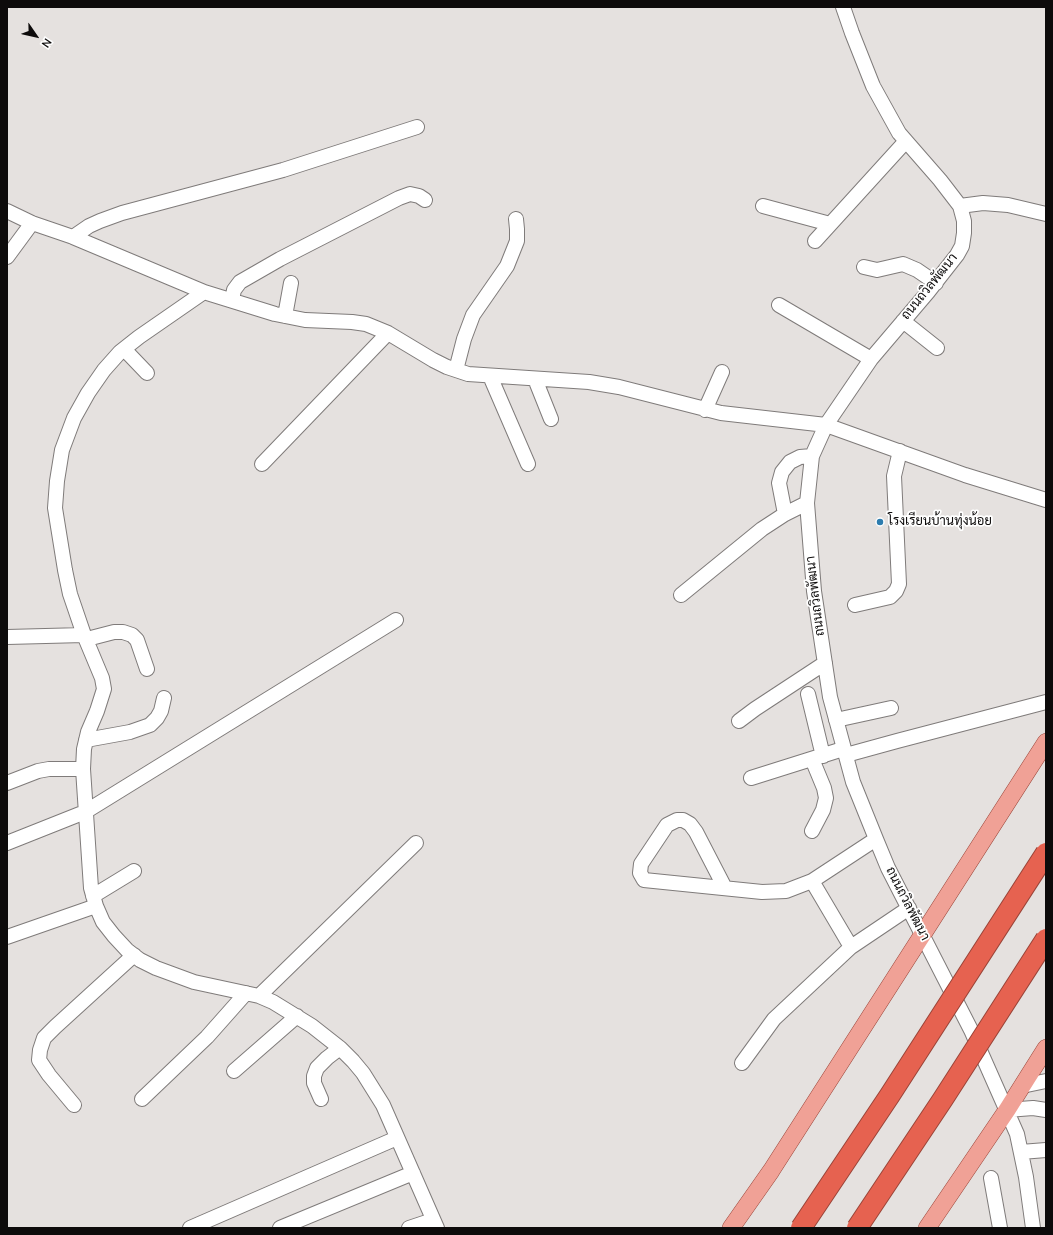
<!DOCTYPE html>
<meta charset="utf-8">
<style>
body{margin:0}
#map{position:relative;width:1053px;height:1235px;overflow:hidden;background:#e5e1df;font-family:"Nunito Sans",sans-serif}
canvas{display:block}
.frame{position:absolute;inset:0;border:8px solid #0d0b0b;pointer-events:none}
.north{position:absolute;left:16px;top:16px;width:40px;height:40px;-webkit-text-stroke:3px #fff;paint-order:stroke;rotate:124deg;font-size:11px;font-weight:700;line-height:16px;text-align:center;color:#0d0b0b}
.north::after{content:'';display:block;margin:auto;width:14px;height:18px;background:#0d0b0b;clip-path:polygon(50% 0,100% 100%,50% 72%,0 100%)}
</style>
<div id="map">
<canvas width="1053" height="1235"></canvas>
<div class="frame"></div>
<div class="north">N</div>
</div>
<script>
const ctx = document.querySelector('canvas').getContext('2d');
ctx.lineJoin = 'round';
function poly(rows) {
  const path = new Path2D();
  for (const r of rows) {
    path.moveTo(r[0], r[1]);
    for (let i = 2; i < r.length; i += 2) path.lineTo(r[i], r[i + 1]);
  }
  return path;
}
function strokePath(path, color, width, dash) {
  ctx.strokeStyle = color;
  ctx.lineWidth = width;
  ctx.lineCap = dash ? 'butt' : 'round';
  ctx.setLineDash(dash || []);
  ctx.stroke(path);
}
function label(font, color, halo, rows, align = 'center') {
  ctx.font = font + ' "Nunito Sans",Sarabun,sans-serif';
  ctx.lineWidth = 3.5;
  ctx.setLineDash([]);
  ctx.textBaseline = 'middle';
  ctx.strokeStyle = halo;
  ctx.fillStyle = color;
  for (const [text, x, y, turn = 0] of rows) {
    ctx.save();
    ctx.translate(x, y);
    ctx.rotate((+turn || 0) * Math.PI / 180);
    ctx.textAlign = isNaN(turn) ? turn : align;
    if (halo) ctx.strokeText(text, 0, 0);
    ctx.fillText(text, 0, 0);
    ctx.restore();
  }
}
const minor = poly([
 [843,7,852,33,873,86,899,133,940,180,960,206,964,221,964,233,962,246,957,255,928,292,871,359,826,425,812,456,807,503,814,591,830,697,853,782,876,839,888,868,971,1030,1017,1134,1026,1177,1033,1228],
 [763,206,830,224],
 [960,206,983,203,1008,205,1046,214],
 [7,211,32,223,73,237,204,292,275,314,305,320,352,322,366,324,388,333,433,360,447,367,468,374,589,382,619,387,721,413,826,425,965,475,1046,500],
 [73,237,89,226,100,221,122,213,283,170,417,127],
 [815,241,906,141],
 [7,257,32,223],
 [864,267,877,270,903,264,917,270,936,283],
 [204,292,139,337,120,352,104,370,88,393,74,418,62,450,57,481,55,508,65,570,70,594,84,635,102,678,104,689,97,711,88,732,84,749,83,769,91,888,96,906,103,922,114,936,127,950,140,960,156,968,194,982,259,996,273,1002,312,1026,340,1048,353,1061,363,1073,383,1105,437,1228],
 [232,300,234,290,240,282,280,259,399,198,410,194,419,196,425,200],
 [779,305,871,359],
 [285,316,291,283],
 [903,321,937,348],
 [124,349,147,373],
 [456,370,464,339,473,315,507,266,517,241,517,229,516,219],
 [490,376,528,464],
 [535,379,551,419],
 [705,410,722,372],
 [262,464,388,333],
 [785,514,779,483,782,472,790,462,800,457,812,456],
 [681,595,762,529,785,514,807,503],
 [855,605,890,597,896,591,899,584,894,476,900,451],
 [7,637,84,635],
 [87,639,114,632,123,632,132,635,137,640,147,669],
 [808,694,823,756],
 [836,720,891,708],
 [739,721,755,709,825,663],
 [86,740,130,732,150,725,157,718,161,711,164,698],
 [846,755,897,741,1046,702],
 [812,759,824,788,826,798,823,810,812,831],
 [751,778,843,749],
 [7,783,38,771,49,769,83,769],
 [7,843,85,812,396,620],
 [812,881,851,947],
 [725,888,696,832,690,824,683,820,677,820,667,825,641,864,640,873,644,880,762,892,786,891,812,881,876,839],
 [93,896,134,871],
 [7,937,96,906],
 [259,996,416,843],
 [742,1063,774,1019,851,947,909,908],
 [234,1071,297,1016],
 [1022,1086,1046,1081],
 [142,1099,207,1037,246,993],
 [321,1099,314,1083,314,1076,317,1068,327,1058,340,1048],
 [74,1105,49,1075,39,1060,40,1050,44,1038,55,1027,134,955],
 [1007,1110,1033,1108,1046,1110],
 [1021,1152,1046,1150],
 [991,1178,1000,1228],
 [190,1228,397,1138],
 [280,1228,413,1173],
 [409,1228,433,1220]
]);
const major = poly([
 [731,1228,771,1171,1046,742],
 [927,1228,1007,1110,1046,1048]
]);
strokePath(minor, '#7f7b7a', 16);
strokePath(major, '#9a4438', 18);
strokePath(minor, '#fff', 14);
strokePath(major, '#f0a196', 17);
const highwayBridge = poly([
 [801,1228,890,1095,1046,853],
 [857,1228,943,1099,1046,939]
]);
strokePath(highwayBridge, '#9a4438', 22, []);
strokePath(highwayBridge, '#e66250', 20);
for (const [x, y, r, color] of [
 [880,522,4,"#2d7cae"]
]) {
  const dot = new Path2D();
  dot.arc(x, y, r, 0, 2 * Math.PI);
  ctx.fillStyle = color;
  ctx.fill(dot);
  strokePath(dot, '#fff', 1.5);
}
label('13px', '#0d0b0b', '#fff', [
 ["ถนนถวิลพัฒนา",930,287,-51],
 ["ถนนถวิลพัฒนา",816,596,-97],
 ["ถนนถวิลพัฒนา",907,904,63]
]);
label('13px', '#0d0b0b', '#fff', [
 ["โรงเรียนบ้านทุ่งน้อย",888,522]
], 'left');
</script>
